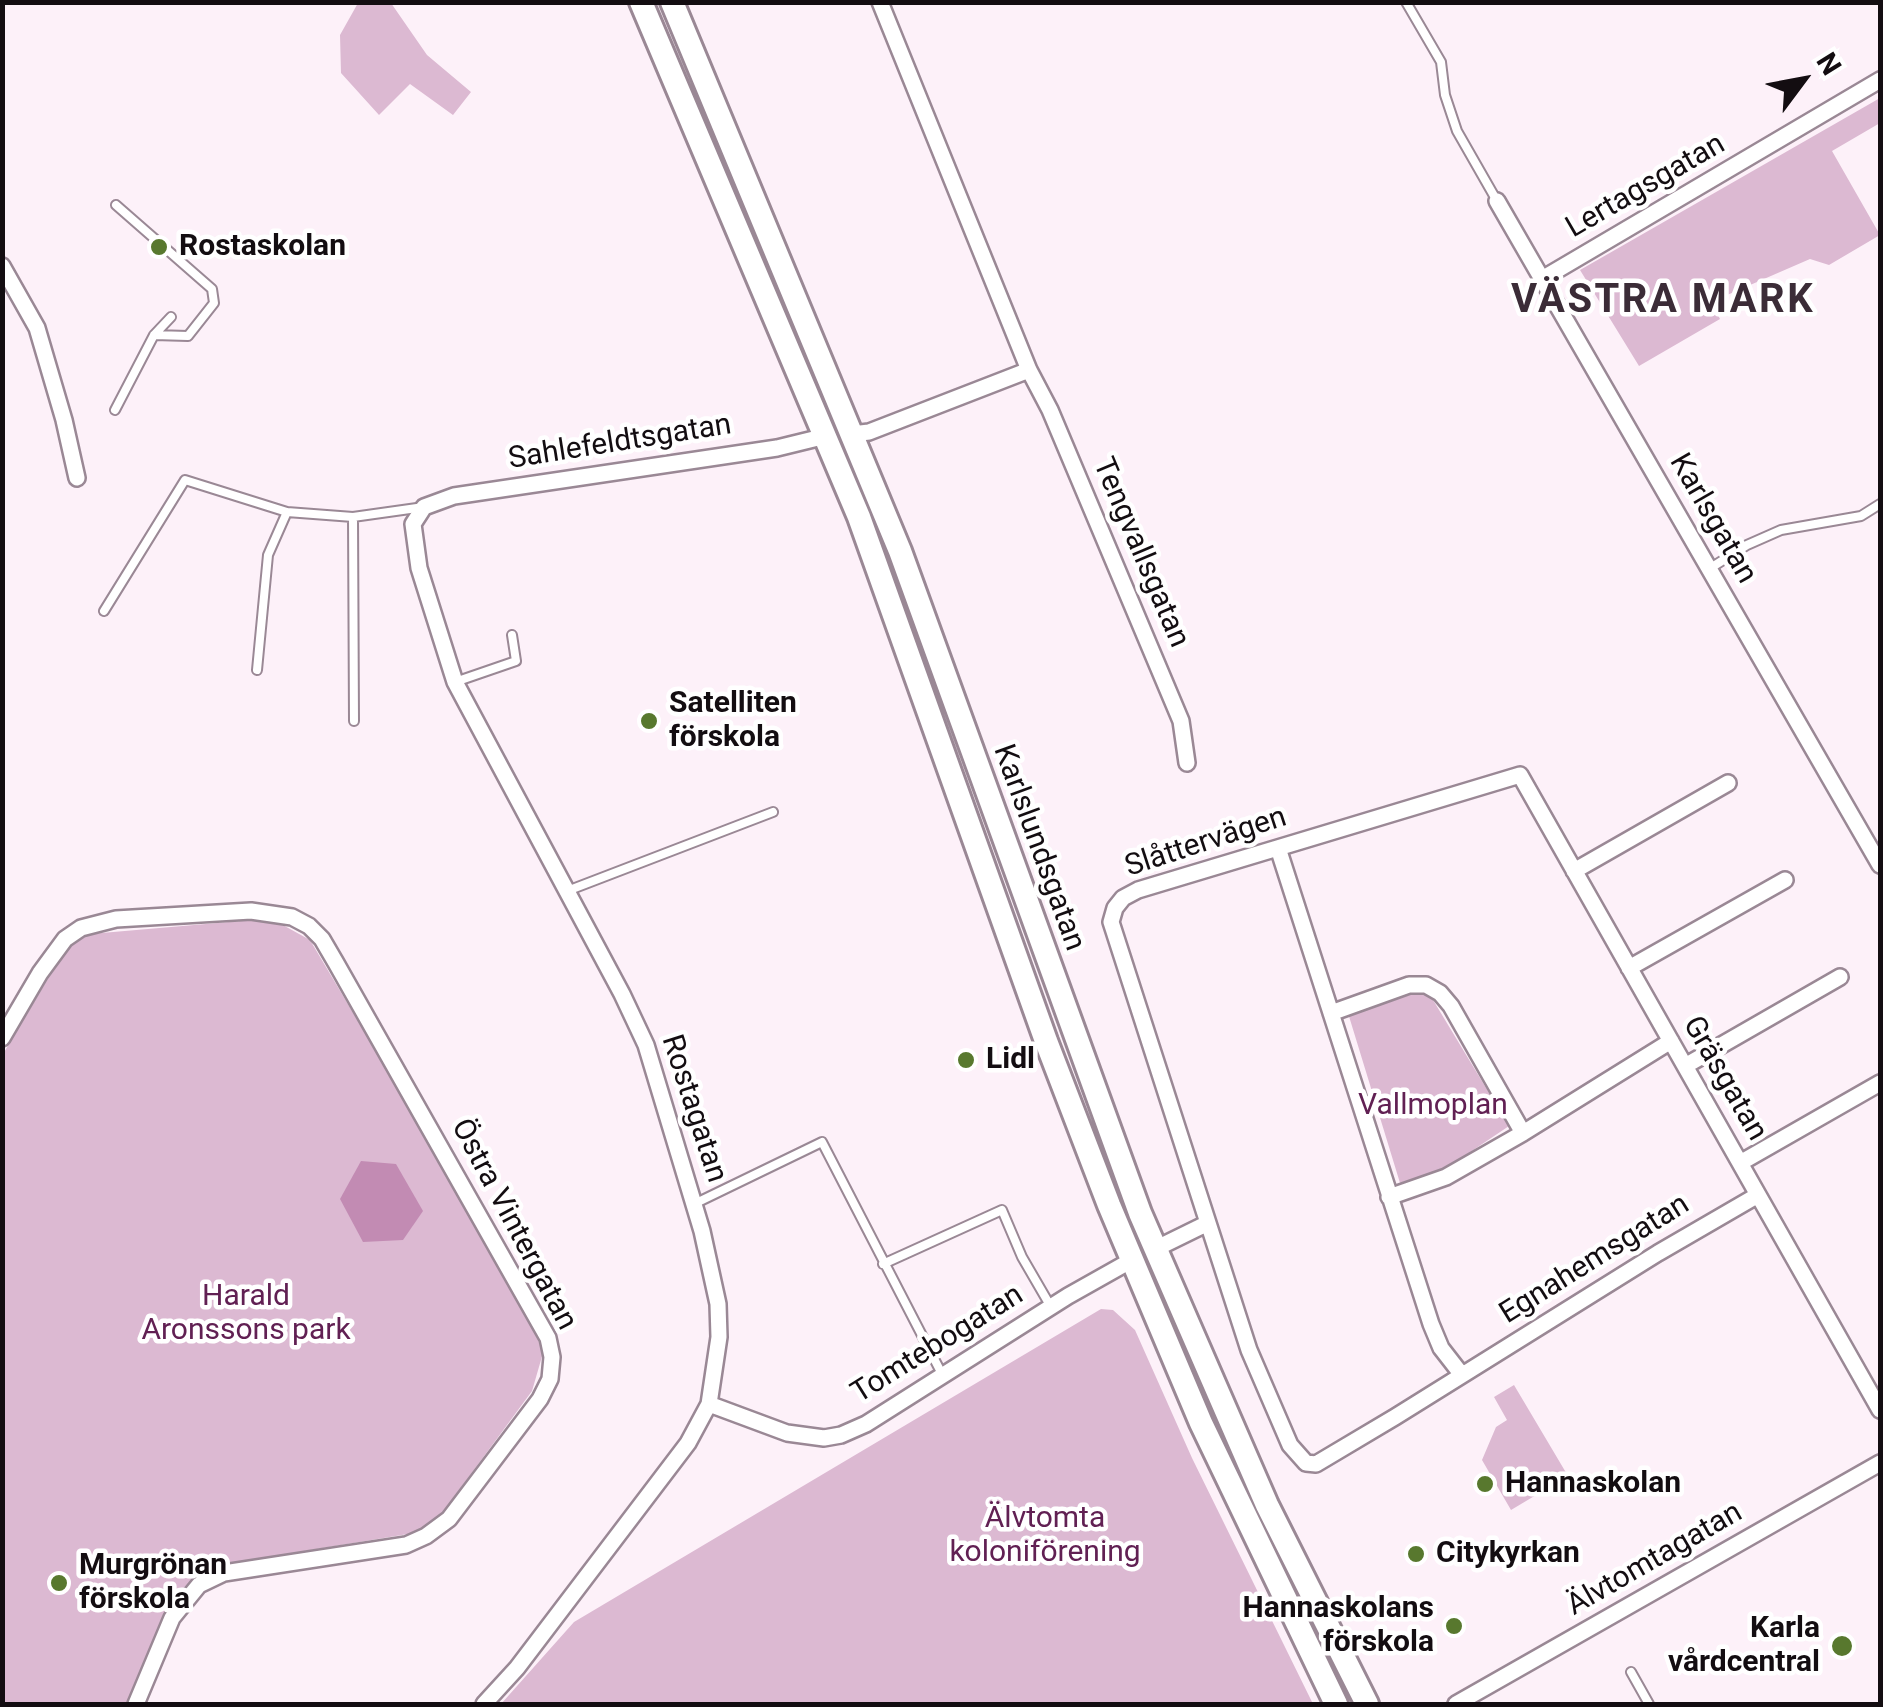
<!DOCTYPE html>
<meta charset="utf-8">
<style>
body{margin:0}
#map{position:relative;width:1883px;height:1707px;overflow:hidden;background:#fdf1f9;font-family:Roboto,sans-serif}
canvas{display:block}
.frame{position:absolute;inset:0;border:5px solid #130d11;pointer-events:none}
.north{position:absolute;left:1753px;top:30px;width:100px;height:100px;-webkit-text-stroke:8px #fff;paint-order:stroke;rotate:58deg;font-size:28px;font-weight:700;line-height:40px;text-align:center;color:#130d11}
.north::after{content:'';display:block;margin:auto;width:35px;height:45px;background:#130d11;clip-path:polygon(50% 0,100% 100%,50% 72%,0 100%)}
</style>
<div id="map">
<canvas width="1883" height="1707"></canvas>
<div class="frame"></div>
<div class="north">N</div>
</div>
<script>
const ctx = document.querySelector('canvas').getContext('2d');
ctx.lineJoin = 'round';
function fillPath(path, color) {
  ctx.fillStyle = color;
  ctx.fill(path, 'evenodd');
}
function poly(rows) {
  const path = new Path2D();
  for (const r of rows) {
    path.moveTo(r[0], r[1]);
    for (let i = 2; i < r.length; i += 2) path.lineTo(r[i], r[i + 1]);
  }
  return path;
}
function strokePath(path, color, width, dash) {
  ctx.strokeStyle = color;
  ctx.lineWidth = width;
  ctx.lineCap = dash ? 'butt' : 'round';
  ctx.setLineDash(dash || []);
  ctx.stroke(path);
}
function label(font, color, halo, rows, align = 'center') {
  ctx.font = font + ' Roboto,sans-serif';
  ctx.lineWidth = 9;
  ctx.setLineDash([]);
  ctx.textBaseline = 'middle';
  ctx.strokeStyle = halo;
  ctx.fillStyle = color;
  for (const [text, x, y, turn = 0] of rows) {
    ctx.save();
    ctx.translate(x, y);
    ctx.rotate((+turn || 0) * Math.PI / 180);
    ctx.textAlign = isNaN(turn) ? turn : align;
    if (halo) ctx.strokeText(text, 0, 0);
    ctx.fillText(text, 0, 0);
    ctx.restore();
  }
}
fillPath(poly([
 [358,3,391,3,427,55,471,92,453,115,410,84,379,115,341,73,340,35],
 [1880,98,1880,123,1832,151,1880,235,1829,265,1810,259,1711,302,1720,319,1639,366,1580,270],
 [252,920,281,924,310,940,368,1038,532,1322,543,1353,532,1391,440,1516,420,1532,220,1565,190,1584,170,1606,126,1704,3,1704,3,1054,68,945,90,934],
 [1427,990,1509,1126,1448,1167,1400,1183,1348,1013],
 [1101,1309,1113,1310,1135,1330,1192,1458,1313,1704,501,1704,574,1622],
 [1514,1385,1568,1476,1511,1510,1482,1460,1496,1427,1507,1420,1494,1397]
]), '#dcb9d2');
fillPath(poly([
 [361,1161,396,1164,423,1211,403,1240,363,1242,340,1199]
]), '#c28bb3');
const lane = poly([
 [1406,2,1441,62,1445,95,1457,131,1497,201],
 [116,205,212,289,214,303,188,336,154,335],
 [115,410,154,335,171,317],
 [353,517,354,721],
 [1709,569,1747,545,1781,530,1861,516,1880,504],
 [104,611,185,480,287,512,353,517,424,507],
 [257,670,268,555,287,512],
 [455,682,516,661,512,635],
 [567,891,773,812],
 [694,1204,822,1142,943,1376],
 [883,1264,1002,1210,1022,1257,1051,1307],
 [1631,1672,1649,1704]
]);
const street = poly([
 [880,2,1029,370,1050,410,1181,721,1187,763],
 [1497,201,1880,865],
 [2,266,37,328,64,420,77,478],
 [1542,279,1880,80],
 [852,434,869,432,1029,370],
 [1278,848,1431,1324,1441,1348,1462,1375],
 [1574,871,1728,783],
 [1629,968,1785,880],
 [1331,1013,1409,985,1426,985,1440,993,1451,1006,1523,1133,1446,1177,1389,1197],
 [2,1038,40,973,65,939,81,928,116,919,251,911,292,917,309,926,322,939,336,963,548,1338,552,1357,550,1379,540,1399,449,1519,426,1536,406,1545,224,1573,199,1585,172,1618,136,1704],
 [1685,1066,1840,977],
 [1523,1133,1671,1041],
 [1740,1163,1880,1083],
 [1758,1195,1658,1253,1395,1417,1316,1464,1306,1463,1290,1445,1249,1350,1111,922,1115,908,1123,898,1138,890,1520,775,1880,1410],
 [1155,1249,1208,1223],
 [709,1404,787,1433,824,1438,841,1435,866,1424,1068,1296,1132,1260],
 [484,1704,517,1668,688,1443,709,1404,719,1337,718,1304,702,1231,646,1045,622,994,455,682,419,568,413,524,424,507,454,496,777,448,826,436],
 [1456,1704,1880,1463]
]);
const secondary = poly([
 [641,2,859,517,1046,1041,1109,1205,1201,1423,1336,1704],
 [672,2,900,551,1140,1213,1267,1505,1367,1704]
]);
strokePath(lane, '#9a8895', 12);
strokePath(street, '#9a8895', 20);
strokePath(secondary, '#9a8895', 28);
strokePath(lane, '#fff', 8);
strokePath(street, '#fff', 15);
strokePath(secondary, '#fff', 22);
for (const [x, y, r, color] of [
 [159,247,10,"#58782e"],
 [649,721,10,"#58782e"],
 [966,1060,10,"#58782e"],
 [1485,1484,10,"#58782e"],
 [1416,1554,10,"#58782e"],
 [59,1583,10,"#58782e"],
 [1454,1626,10,"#58782e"],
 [1842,1646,12,"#58782e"]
]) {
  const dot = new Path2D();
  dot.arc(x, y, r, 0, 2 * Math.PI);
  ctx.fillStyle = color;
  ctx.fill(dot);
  strokePath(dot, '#fff', 4);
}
label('30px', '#130d11', '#fff', [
 ["Lertagsgatan",1646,187,-30],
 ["Sahlefeldtsgatan",620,443,-9],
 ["Karlsgatan",1712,519,60],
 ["Tengvallsgatan",1140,553,67],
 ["Slåttervägen",1206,843,-18],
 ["Karlslundsgatan",1038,848,70],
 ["Gräsgatan",1724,1079,60],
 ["Rostagatan",693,1109,72],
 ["Östra Vintergatan",513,1225,62],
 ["Egnahemsgatan",1595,1260,-32],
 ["Tomtebogatan",938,1345,-32],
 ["Älvtomtagatan",1655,1560,-30]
]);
label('bold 30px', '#130d11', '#fff', [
 ["Rostaskolan",179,247],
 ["Satelliten",669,704],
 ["förskola",669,738],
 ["Lidl",986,1060],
 ["Hannaskolan",1505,1484],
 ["Citykyrkan",1436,1554],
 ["Murgrönan",79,1566],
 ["förskola",79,1600],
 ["Hannaskolans",1434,1609,"right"],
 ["förskola",1434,1643,"right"],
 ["Karla",1820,1629,"right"],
 ["vårdcentral",1820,1663,"right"]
], 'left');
label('30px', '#612053', '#fff', [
 ["Vallmoplan",1433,1106],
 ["Harald",246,1297],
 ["Aronssons park",246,1331],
 ["Älvtomta",1045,1519],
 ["koloniförening",1045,1553]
]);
ctx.letterSpacing = '2.5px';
label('bold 40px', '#3b2c37', '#fff', [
 ["VÄSTRA MARK",1663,302]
]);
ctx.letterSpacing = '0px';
</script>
